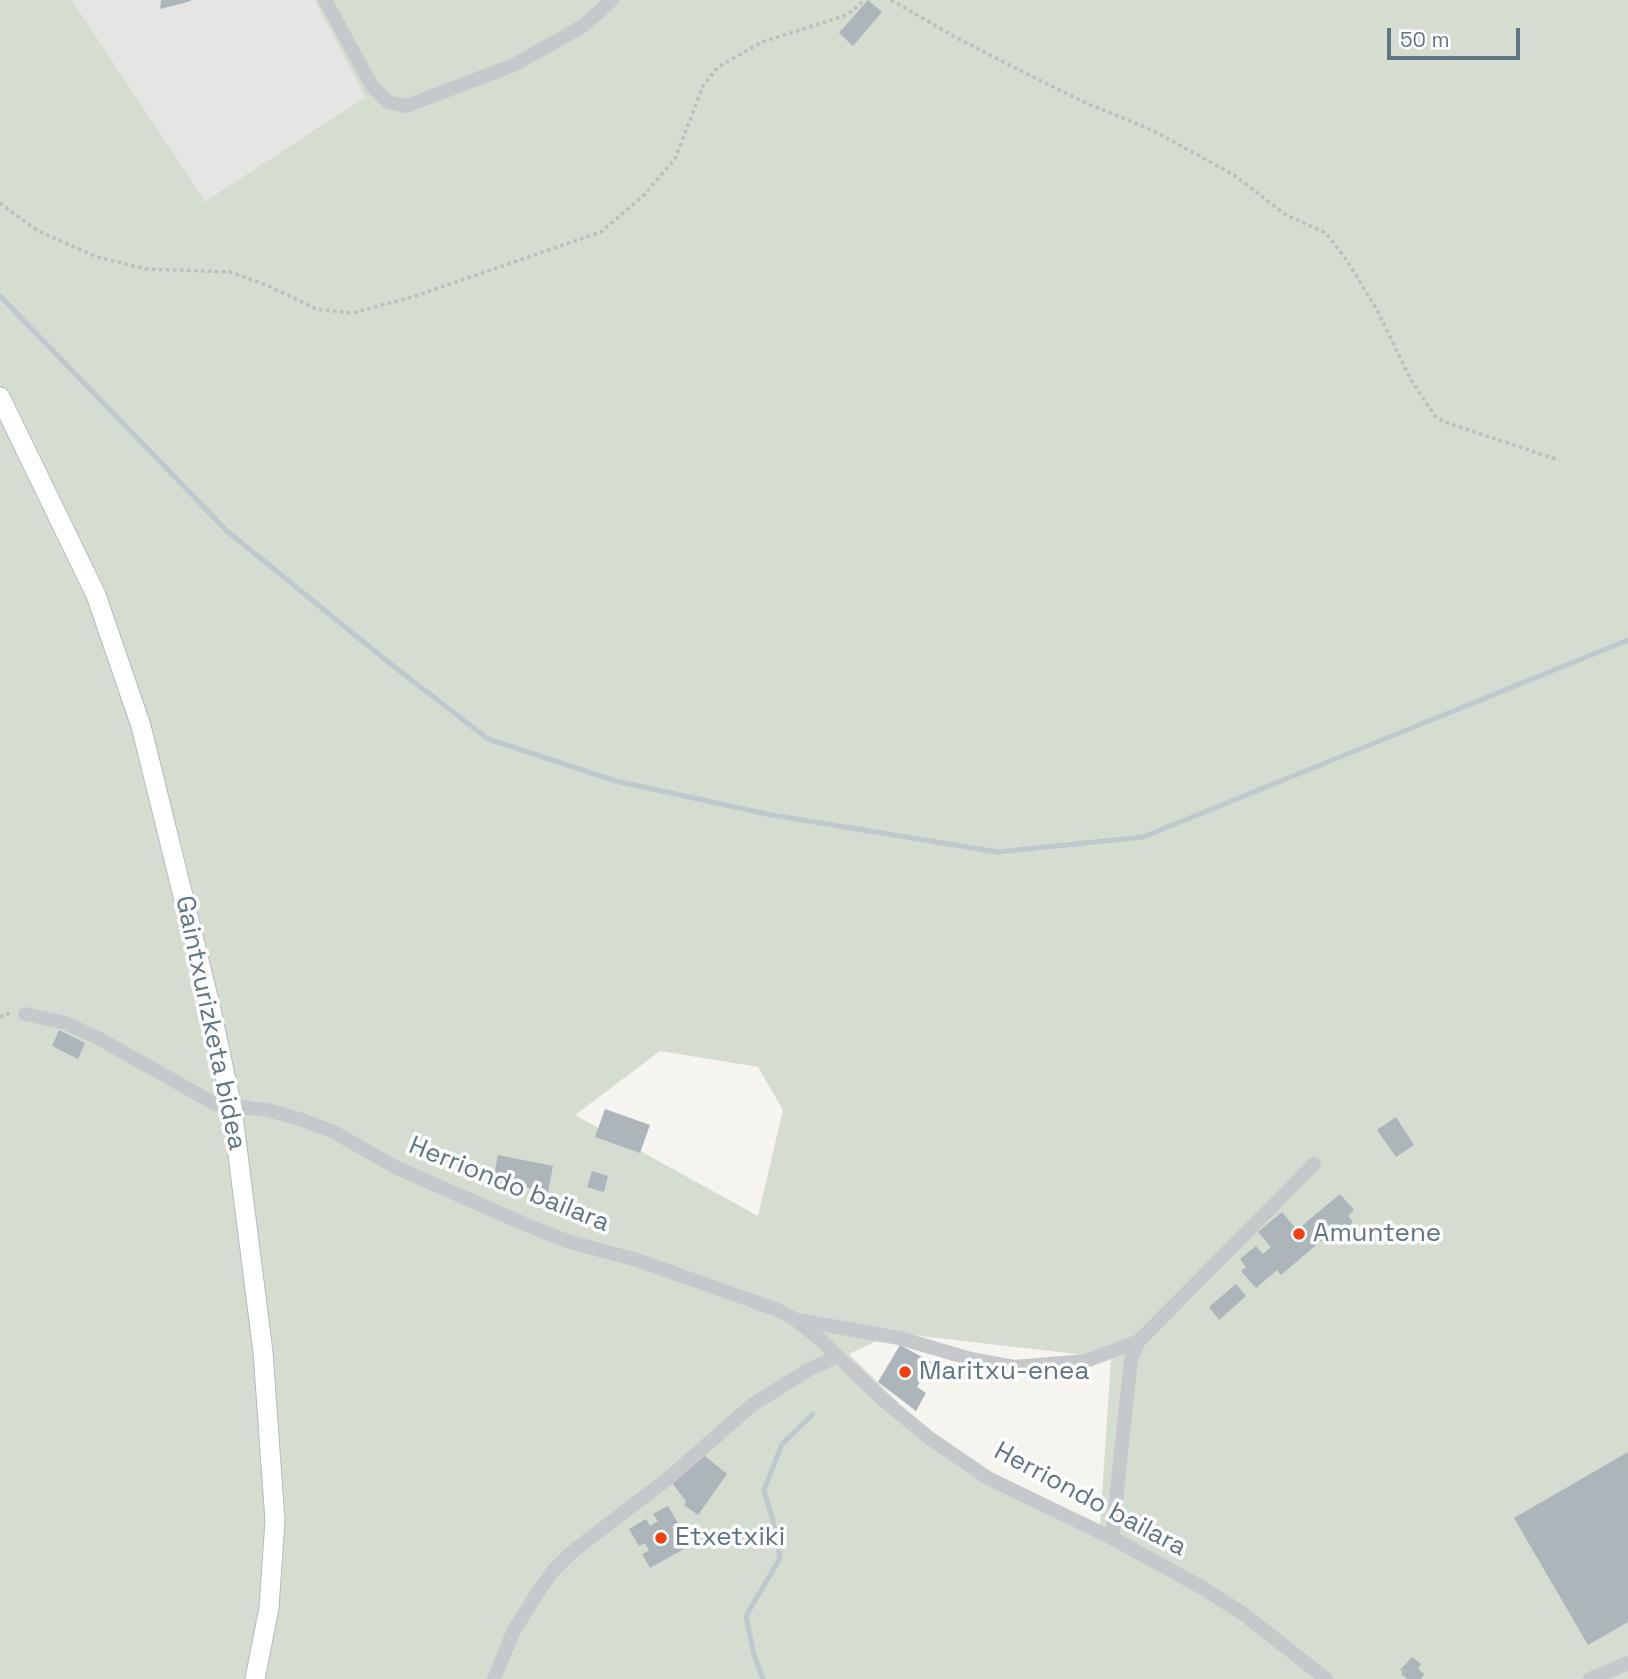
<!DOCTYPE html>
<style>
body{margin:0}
#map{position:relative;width:1628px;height:1679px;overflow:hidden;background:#f5f4ef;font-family:"Space Grotesk",sans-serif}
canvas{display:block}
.scale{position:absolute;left:1387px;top:28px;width:133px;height:32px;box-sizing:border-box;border:4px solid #607584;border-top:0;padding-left:9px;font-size:21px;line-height:24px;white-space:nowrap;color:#607584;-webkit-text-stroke:5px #fff;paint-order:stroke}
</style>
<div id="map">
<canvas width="1628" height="1679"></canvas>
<div class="scale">50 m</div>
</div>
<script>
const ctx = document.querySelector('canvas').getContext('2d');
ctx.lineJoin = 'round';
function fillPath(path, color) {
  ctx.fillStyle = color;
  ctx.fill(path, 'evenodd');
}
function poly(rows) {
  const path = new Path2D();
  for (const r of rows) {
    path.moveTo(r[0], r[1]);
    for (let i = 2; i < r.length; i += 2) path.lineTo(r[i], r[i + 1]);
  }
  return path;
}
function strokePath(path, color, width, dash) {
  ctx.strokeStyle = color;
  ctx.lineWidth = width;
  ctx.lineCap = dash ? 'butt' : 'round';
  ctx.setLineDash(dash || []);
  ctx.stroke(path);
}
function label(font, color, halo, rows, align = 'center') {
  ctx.font = font + ' "Space Grotesk",sans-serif';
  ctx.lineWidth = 7;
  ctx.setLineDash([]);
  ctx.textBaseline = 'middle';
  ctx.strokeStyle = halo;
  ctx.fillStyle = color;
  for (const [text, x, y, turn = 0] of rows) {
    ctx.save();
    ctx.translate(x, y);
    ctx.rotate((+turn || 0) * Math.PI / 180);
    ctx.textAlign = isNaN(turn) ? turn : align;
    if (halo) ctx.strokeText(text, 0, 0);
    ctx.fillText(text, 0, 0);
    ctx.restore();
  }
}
fillPath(poly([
 [72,0,314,0,365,97,204,201]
]), '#e5e6e3');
fillPath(poly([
 [0,0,72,0,205,201,365,97,314,0,1628,0,1628,1679,0,1679],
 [660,1051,758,1067,783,1110,758,1216,575,1115],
 [894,1333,1111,1358,1100,1526,949,1453,849,1354]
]), '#d5dcd0');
strokePath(poly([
 [0,296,227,531,392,665,488,739,616,781,771,815,998,852,1143,837,1628,640],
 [763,1679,754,1655,746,1616,780,1558,773,1521,764,1490,782,1444,813,1414]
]), '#bdc9ce', 5);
fillPath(poly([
 [161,0,191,0,191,1,160,9],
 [868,0,882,12,853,46,839,33],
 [59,1030,85,1043,78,1059,52,1046],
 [605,1109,650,1125,640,1153,595,1137],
 [1396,1117,1414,1145,1396,1157,1377,1130],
 [498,1155,553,1166,548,1192,493,1181],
 [592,1171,608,1176,604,1192,587,1187],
 [1340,1194,1354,1210,1348,1216,1353,1222,1331,1241,1327,1236,1281,1275,1277,1270,1256,1288,1241,1271,1246,1267,1240,1259,1256,1246,1263,1254,1271,1247,1258,1232,1282,1212,1297,1230],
 [1236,1284,1246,1296,1219,1320,1209,1307],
 [900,1345,931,1362,917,1387,926,1393,916,1411,878,1382],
 [1628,1452,1628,1622,1588,1645,1514,1518],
 [705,1456,727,1474,698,1515,684,1505,686,1501,672,1483],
 [668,1506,678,1523,672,1527,676,1533,682,1530,691,1545,650,1568,642,1554,649,1551,645,1543,639,1546,629,1529,646,1519,650,1526,658,1521,653,1514],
 [1412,1657,1421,1664,1418,1669,1424,1674,1421,1679,1407,1679,1401,1674,1403,1672,1400,1670]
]), '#acb5ba');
const secondary = poly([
 [0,397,96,595,141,726,210,1005,232,1108,263,1352,275,1521,269,1608,255,1679]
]);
strokePath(secondary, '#b5bbbf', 21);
strokePath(poly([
 [891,0,957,38,1025,73,1086,103,1152,130,1234,175,1286,215,1326,233,1348,262,1377,310,1411,380,1435,416,1445,422,1559,460],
 [0,203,38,231,97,257,146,269,230,272,269,286,316,309,352,313,412,297,601,232,643,196,675,159,703,86,718,67,762,42,847,15,865,0],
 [0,1017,12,1012]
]), '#bcbfc1', 3.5, [3.5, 3.5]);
strokePath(poly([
 [325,0,372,86,388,102,406,106,514,65,583,26,612,0],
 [25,1014,65,1023,98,1038,217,1105,268,1110,302,1120,334,1132,395,1167,529,1226,570,1242,637,1260,778,1310,796,1320,822,1341,881,1398,928,1437,988,1478,1112,1538,1203,1588,1245,1615,1326,1679],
 [797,1320,899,1338,971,1359,1014,1367,1086,1361,1139,1341],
 [1112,1538,1131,1359,1139,1341,1314,1164],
 [494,1679,513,1632,536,1595,552,1572,572,1552,670,1477,752,1405,808,1370,838,1356],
 [1590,1679,1628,1663]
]), '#c6c9cc', 14);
strokePath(secondary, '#fff', 19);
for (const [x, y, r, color] of [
 [1299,1234,7,"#f33f11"],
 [905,1372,7,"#f33f11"],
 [661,1538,7,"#f33f11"]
]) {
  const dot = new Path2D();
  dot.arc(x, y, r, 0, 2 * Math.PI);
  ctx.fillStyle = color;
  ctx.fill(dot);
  strokePath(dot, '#fff', 2.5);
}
label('26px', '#607584', '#fff', [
 ["Gaintxurizketa bidea",210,1023,78],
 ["Herriondo bailara",509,1185,22],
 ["Herriondo bailara",1090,1500,28]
]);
label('26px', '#607584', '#fff', [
 ["Amuntene",1313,1234],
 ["Maritxu-enea",919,1372],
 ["Etxetxiki",675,1538]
], 'left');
</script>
